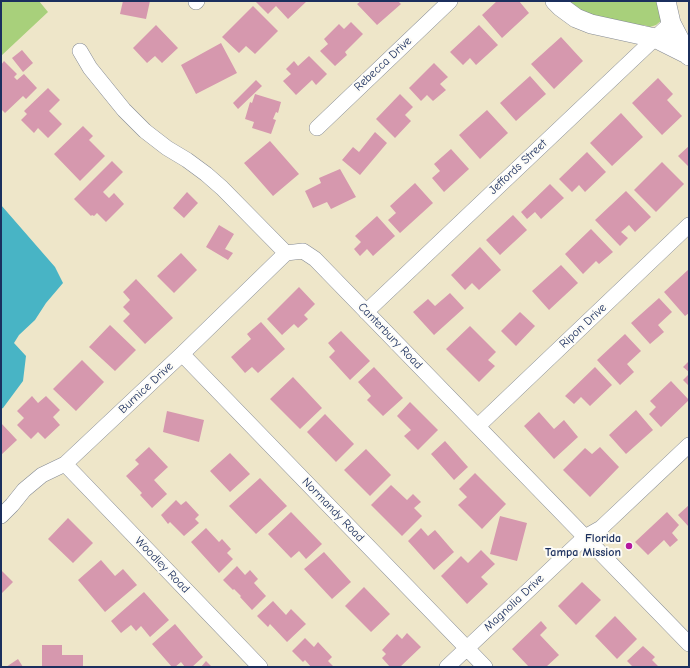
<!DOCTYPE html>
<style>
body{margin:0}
#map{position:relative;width:690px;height:668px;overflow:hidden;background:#eee6c9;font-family:"Comic Neue",sans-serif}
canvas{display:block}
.frame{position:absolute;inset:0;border:2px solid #1b2f5e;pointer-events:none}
</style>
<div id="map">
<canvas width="690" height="668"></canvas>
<div class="frame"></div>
</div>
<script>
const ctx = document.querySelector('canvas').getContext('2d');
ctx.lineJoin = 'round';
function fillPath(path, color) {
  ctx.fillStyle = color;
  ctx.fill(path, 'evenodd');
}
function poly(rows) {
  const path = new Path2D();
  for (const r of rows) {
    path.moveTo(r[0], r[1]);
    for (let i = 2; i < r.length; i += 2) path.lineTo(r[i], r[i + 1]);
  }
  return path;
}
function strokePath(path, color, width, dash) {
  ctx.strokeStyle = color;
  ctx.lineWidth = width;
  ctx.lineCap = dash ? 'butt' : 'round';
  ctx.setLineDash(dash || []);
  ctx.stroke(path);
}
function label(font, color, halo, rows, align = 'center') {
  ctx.font = font + ' "Comic Neue",sans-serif';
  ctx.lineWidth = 4;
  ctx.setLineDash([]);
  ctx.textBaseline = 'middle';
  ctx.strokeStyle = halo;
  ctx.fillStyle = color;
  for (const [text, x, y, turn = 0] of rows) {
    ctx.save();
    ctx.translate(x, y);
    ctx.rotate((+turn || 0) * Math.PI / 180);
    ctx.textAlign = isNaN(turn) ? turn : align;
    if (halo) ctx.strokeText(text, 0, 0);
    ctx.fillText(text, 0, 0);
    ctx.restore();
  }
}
fillPath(poly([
 [1,1,39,1,48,12,1,56],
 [567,1,662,1,662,20,656,25,650,27,644,25,643,26,594,17,572,6]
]), '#a8d07b');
fillPath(poly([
 [1,205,55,267,63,283,46,303,35,320,19,335,14,343,26,356,23,381,3,408,1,409]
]), '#48b4c5');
fillPath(poly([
 [123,1,150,1,146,19,120,14],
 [255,1,307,1,288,19,276,6,268,14],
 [361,1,398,1,401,4,377,25,357,4],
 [497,1,519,1,529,13,502,38,482,15],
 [253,6,278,31,255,54,246,46,239,53,222,37],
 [351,22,363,34,345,52,347,55,335,66,320,51,328,44,324,39,339,24,344,29],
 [156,25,178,48,162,63,155,56,147,63,133,48],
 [479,25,498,45,476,65,470,58,463,65,450,52],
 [561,37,583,61,554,89,531,64],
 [221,43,237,73,196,94,181,65],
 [22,50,33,63,23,72,12,58],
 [309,56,327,74,316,85,312,80,296,95,283,81,291,74,286,69,294,61,298,66],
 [4,61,17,74,14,77,17,80,24,74,37,88,26,99,23,96,5,113,1,109,1,65],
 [434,63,448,77,440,84,446,90,433,101,427,95,421,101,409,88],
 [530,76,546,94,516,121,500,103],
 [658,78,673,94,667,100,682,116,662,135,632,103],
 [256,80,262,86,238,109,233,103],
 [48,88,60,100,49,111,62,124,48,138,38,128,34,133,21,120,27,114,24,111],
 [255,94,281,102,278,113,276,112,273,119,276,120,271,134,252,128,254,122,245,119,250,102,252,103],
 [400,94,413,107,405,115,411,121,395,138,376,119],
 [487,110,508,133,480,159,459,135],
 [621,113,643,137,612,166,590,143],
 [83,126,93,136,89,140,105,156,80,181,54,154],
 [375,132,387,143,360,175,342,160,353,147,359,152],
 [270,141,299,174,273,196,244,163],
 [689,146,689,167,678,156],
 [451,149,469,169,444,192,432,178,440,171,434,164],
 [587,152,606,172,585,192,579,185,572,192,559,179],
 [112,161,123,172,103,192,109,198,114,193,124,204,106,222,97,213,94,216,92,215,91,216,74,199],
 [662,162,684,184,656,212,634,190],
 [340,169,356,197,331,209,327,202,313,208,305,191,321,183,319,178],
 [415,183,433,203,400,233,388,220,396,213,390,206],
 [550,184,564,198,541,219,535,212,527,219,521,212],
 [626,191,651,217,635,232,629,225,621,232,628,238,620,246,595,220],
 [187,192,198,203,184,218,173,208],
 [513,215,527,230,500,255,486,240],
 [377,216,395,236,373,256,367,249,360,256,354,249,361,242,355,236],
 [219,225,234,234,225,249,233,253,228,260,206,247],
 [591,229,613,252,599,264,596,261,583,274,565,254],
 [480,247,501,270,479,290,472,283,465,290,451,275],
 [181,253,197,270,174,293,157,276],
 [561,265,578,283,549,310,532,291],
 [689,269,689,313,685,316,664,292],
 [136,279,173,318,145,344,123,321,130,314,123,307,130,300,123,292],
 [299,287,315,304,304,315,308,319,298,328,294,324,282,335,267,319],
 [450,293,464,308,434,335,413,312,428,299,435,306],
 [659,298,672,312,658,325,664,332,650,344,631,323],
 [520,312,535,326,516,346,501,331],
 [261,322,285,349,258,373,252,367,245,373,231,357,251,339,247,334],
 [110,325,136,350,115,371,89,347],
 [470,326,496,352,488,360,495,366,479,382,446,349],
 [341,331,370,361,350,380,329,357,335,351,328,343],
 [625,334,641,351,627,364,634,372,620,385,597,360],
 [82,360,104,382,76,411,53,389],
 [689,361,689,372,683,367],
 [374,367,403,398,383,416,367,400,371,396,358,382],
 [595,367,612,385,590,406,581,397,574,404,565,396],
 [689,374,689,386,683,380],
 [293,377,322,408,300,429,270,399],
 [671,381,689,400,661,427,649,414,656,407,650,401],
 [32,396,38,403,46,396,60,410,53,417,60,425,45,439,38,432,31,439,17,425,24,418,17,411],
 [410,402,438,430,418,450,404,436,411,430,397,416],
 [636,410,653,430,626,454,609,435],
 [167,411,204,420,199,442,163,432],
 [539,412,554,429,564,420,578,437,554,459,524,426],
 [325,414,354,444,336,462,307,432],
 [1,423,17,440,1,455],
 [445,441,468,467,454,480,431,454],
 [149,447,168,467,154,480,167,494,152,508,140,495,142,493,126,476,139,464,135,460],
 [600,447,619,467,590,497,563,470,585,448,592,454],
 [366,449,391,475,370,496,344,470],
 [230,453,250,474,230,492,210,471],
 [475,473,506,504,482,529,458,505,467,497,459,489],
 [260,478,287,506,256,534,229,506],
 [391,485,407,500,413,494,421,502,414,508,422,516,402,536,371,505],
 [176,500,181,505,186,501,199,515,195,519,199,523,184,536,170,522,168,524,161,515],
 [689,505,689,527,678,515],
 [291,512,322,544,306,559,299,551,291,558,268,534],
 [667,512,679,525,672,533,678,540,670,547,664,540,648,555,635,542],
 [500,516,527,523,517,561,490,554],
 [68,518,93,543,73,563,48,539],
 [206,528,219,542,222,539,231,549,227,553,233,559,219,573,191,542],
 [421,528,428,536,435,530,454,552,434,570,408,541],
 [481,550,495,564,481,577,488,584,467,604,441,576,461,556,468,563],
 [324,552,351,582,332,599,304,569],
 [101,560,115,576,123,569,137,585,105,612,78,580],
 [237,566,245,575,250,570,258,579,254,583,266,596,252,610,240,597,241,596,234,589,233,590,223,580],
 [1,570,13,582,1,594],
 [582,582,601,600,576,625,558,606],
 [364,587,390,614,371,632,345,606],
 [144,592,169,620,150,637,141,626,136,631,131,625,121,633,111,621],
 [273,601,286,615,291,609,306,624,287,642,270,624,268,627,257,616],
 [615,616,637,639,617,659,595,636],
 [541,621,547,628,540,635,559,655,546,667,529,667,512,649],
 [175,624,203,657,192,667,185,667,181,662,175,667,172,667,152,644],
 [407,633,421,647,400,667,390,667,382,658,386,654,382,650,397,634,402,639],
 [305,638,314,647,318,642,332,657,328,661,334,667,311,667,305,660,303,662,292,651],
 [42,645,62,645,62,655,83,655,83,667,42,667],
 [643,646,655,657,652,660,659,667,633,667,627,661],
 [18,659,23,667,6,667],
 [206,661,212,667,201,667]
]), '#d698ae');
const minor = poly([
 [196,2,197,1],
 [80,51,90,68,124,110,145,131,167,148,187,160,206,174,222,188,286,253,303,251,315,259,689,644],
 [317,128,450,1],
 [366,312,671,23],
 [182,354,485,667],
 [478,426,689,225],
 [65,464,260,667],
 [1,516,12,505,24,490,42,475,65,464,182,354,286,253],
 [447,667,585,537,601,528,689,445]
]);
const tertiary = poly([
 [555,1,561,7,576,18,591,24,655,38,687,54,689,56],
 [666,1,671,23,687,54]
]);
strokePath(minor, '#848a94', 16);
strokePath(tertiary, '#848a94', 20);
strokePath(minor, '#fff', 15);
strokePath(tertiary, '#fff', 19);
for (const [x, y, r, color] of [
 [629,546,4,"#b5179e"]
]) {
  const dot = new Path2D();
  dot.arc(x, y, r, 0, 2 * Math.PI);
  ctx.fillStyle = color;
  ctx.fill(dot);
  strokePath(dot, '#fdfcf7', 1.5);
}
label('12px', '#1b2f5e', '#fdfcf7', [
 ["Rebecca Drive",383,64,-43],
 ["Jeffords Street",518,167,-43],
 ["Ripon Drive",583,326,-43],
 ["Canterbury Road",390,336,46],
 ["Burnice Drive",146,388,-43],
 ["Normandy Road",333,510,46],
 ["Woodley Road",162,565,46],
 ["Magnolia Drive",514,603,-43]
]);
label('bold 12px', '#1b2f5e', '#fdfcf7', [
 ["Florida",621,539],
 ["Tampa Mission",621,553]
], 'right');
</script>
